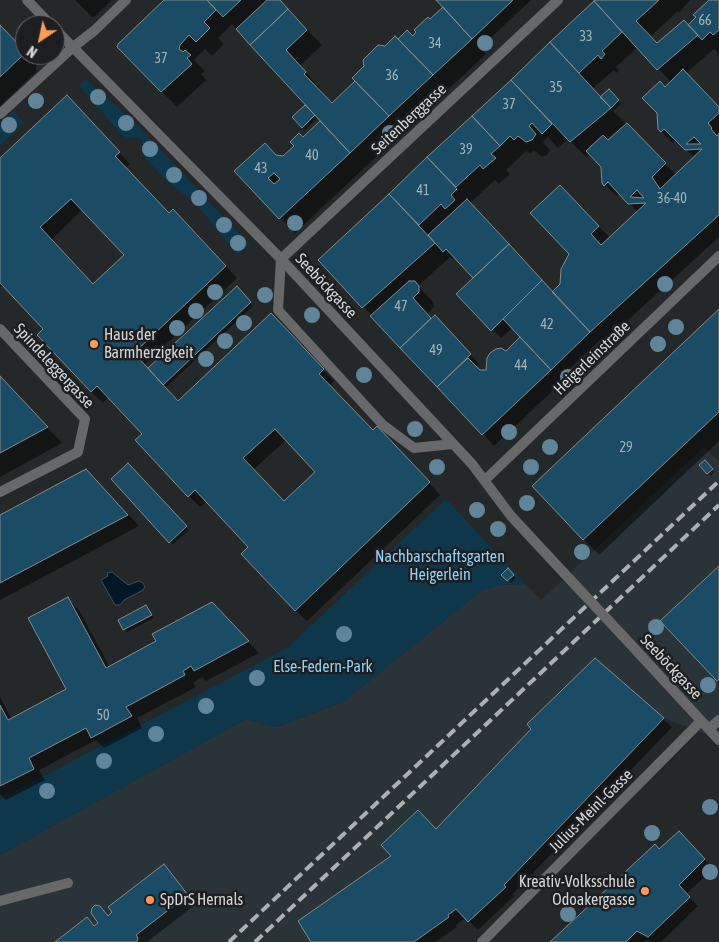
<!DOCTYPE html>
<meta charset="utf-8">
<style>
body{margin:0}
#map{position:relative;width:719px;height:942px;overflow:hidden;background:#252829;font-family:"Asap Condensed",sans-serif}
canvas{display:block}
.north{position:absolute;left:15px;top:15px;width:50px;height:50px;box-sizing:border-box;background:#1c1e20;border:1px solid #656769;border-radius:50%;rotate:214deg;font-size:14px;font-weight:700;line-height:20px;text-align:center;color:#d3d5d6}
.north::after{content:'';display:block;margin:auto;width:18px;height:22px;background:#fe9c57;clip-path:polygon(50% 0,100% 100%,50% 72%,0 100%)}
</style>
<div id="map">
<canvas width="719" height="942"></canvas>
<div class="north">N</div>
</div>
<script>
const ctx = document.querySelector('canvas').getContext('2d');
ctx.lineJoin = 'round';
function fillPath(path, color) {
  ctx.fillStyle = color;
  ctx.fill(path, 'evenodd');
}
function poly(rows) {
  const path = new Path2D();
  for (const r of rows) {
    path.moveTo(r[0], r[1]);
    for (let i = 2; i < r.length; i += 2) path.lineTo(r[i], r[i + 1]);
  }
  return path;
}
function strokePath(path, color, width, dash) {
  ctx.strokeStyle = color;
  ctx.lineWidth = width;
  ctx.lineCap = dash ? 'butt' : 'round';
  ctx.setLineDash(dash || []);
  ctx.stroke(path);
}
function label(font, color, halo, rows, align = 'center') {
  ctx.font = font + ' "Asap Condensed",sans-serif';
  ctx.lineWidth = 5;
  ctx.setLineDash([]);
  ctx.textBaseline = 'middle';
  ctx.strokeStyle = halo;
  ctx.fillStyle = color;
  for (const [text, x, y, turn = 0] of rows) {
    ctx.save();
    ctx.translate(x, y);
    ctx.rotate((+turn || 0) * Math.PI / 180);
    ctx.textAlign = isNaN(turn) ? turn : align;
    if (halo) ctx.strokeText(text, 0, 0);
    ctx.fillText(text, 0, 0);
    ctx.restore();
  }
}
fillPath(poly([
 [704,447,719,461,719,739,664,718,504,885,506,887,468,922,456,909,448,915,449,917,414,942,0,942,0,855,246,719,276,727,343,702,481,591,499,585,526,585,541,600]
]), '#2a3338');
fillPath(poly([
 [86,79,139,127,249,244,238,255,198,206,164,178,145,158,142,153,143,146,141,139,135,137,128,138,122,135,81,88,80,85],
 [13,111,24,123,0,145,0,124],
 [446,499,526,585,505,584,481,591,343,702,275,727,246,719,0,855,0,799,287,648]
]), '#0f374b');
const water = poly([
 [112,572,128,585,139,581,143,583,145,587,143,590,124,600,120,605,115,605,101,580,108,576,107,573,112,572]
]);
fillPath(water, '#001725');
strokePath(water, '#3f505a', 1);
fillPath(poly([
 [75,0,112,0,93,18],
 [166,0,278,0,322,45,300,66,320,88,318,90,332,104,357,81,385,47,398,40,407,32,413,37,445,8,437,0,531,0,480,48,486,54,295,233,236,171,277,156,284,157,322,121,318,117,305,130,293,117,315,113,232,24,218,38,224,44,212,56,205,49,194,60,205,71,201,74,206,80,177,107,118,47],
 [598,0,690,0,679,13,678,11,650,37,657,45,688,26,711,0,719,0,719,55,714,49,686,73,719,108,719,237,603,343,600,340,559,379,562,382,494,446,320,260],
 [638,47,671,82,665,88,659,129,673,143,676,139,695,158,676,175,613,111,621,104,612,93,601,98,593,88,614,70,617,73,619,70,616,67],
 [621,127,623,128,608,142,606,140],
 [548,137,558,148,568,139,586,157,590,153,602,166,603,182,616,196,620,193,638,212,610,238,572,198,570,254,562,284,553,293,470,203,495,180,499,184,510,174,506,170,526,151,530,154,534,150,542,157,547,155,550,150,543,142],
 [450,257,453,260,455,257,475,278,458,294,501,338,513,327,531,349,507,352,487,371,480,372,476,367,479,364,444,326,432,319,427,314,434,307,433,302,418,286],
 [0,25,25,52,25,55,28,55,37,64,36,72,0,106],
 [78,108,130,164,126,168,169,214,184,222,237,278,144,365,148,370,237,288,253,306,165,388,178,402,282,326,334,381,329,386,373,432,389,439,440,495,307,621,295,610,250,547,207,501,200,507,189,496,144,434,109,397,103,403,91,392,39,335,45,330,3,285,0,287,0,160],
 [83,209,125,255,93,285,51,240],
 [287,439,317,472,284,503,253,470],
 [719,310,719,441,599,555,534,486],
 [0,378,62,443,0,477],
 [705,462,714,472,711,476,701,465],
 [128,465,189,530,173,544,112,479],
 [98,482,139,526,0,600,0,516],
 [508,570,516,578,511,583,503,575],
 [68,599,79,610,110,668,223,615,259,653,206,681,202,677,193,683,196,687,137,718,142,728,104,748,96,740,39,770,45,780,6,800,0,794,0,697,12,720,67,690],
 [146,607,154,618,127,632,119,621],
 [663,719,672,727,512,895,514,896,478,930,466,918,456,925,457,927,435,942,313,942,436,830],
 [687,841,713,869,686,894,698,906,661,942,652,942,646,940,644,942,552,942,660,851],
 [164,866,196,904,147,942,57,942,95,927,100,923,100,907,109,916]
]), '#0007');
const building = poly([
 [164,0,207,0,216,10,204,22,210,28,196,42,189,35,180,45,179,49,183,52,185,50,191,55,187,58,192,64,161,92,117,47,118,44,164,0],
 [207,0,241,0,223,17,207,0],
 [267,0,280,0,288,9,250,45,236,29,267,0],
 [436,0,513,0,472,39,436,0],
 [595,0,659,0,636,21,657,43,684,20,698,35,657,70,594,1,595,0],
 [709,0,719,0,719,30,713,35,710,32,702,40,688,25,696,17,693,15,709,0],
 [594,1,622,32,602,51,605,54,601,59,598,55,579,73,550,42,594,1],
 [443,7,472,39,433,75,398,39,407,30,413,36,416,32,414,30,428,17,430,19,443,7],
 [288,9,307,30,286,50,306,72,304,74,332,103,355,81,389,116,350,153,250,45,288,9],
 [0,25,22,48,22,56,0,77,0,25],
 [395,36,433,75,389,116,352,78,364,66,363,60,378,45,385,46,395,36],
 [550,42,611,108,570,142,511,80,550,42],
 [683,69,719,107,719,113,708,123,712,128,711,129,717,136,719,133,719,215,590,332,552,292,560,284,561,269,569,254,530,213,560,185,599,226,591,234,601,245,646,203,628,204,608,182,604,186,602,183,601,167,586,151,603,135,608,140,627,123,666,163,652,177,660,189,702,149,685,150,664,129,661,132,658,129,657,113,642,98,660,81,665,87,683,69],
 [694,137,701,144,686,144,694,137],
 [637,190,644,198,630,197,637,190],
 [511,80,552,124,542,134,532,123,529,126,536,134,532,140,526,142,518,136,514,140,510,136,500,146,472,116,511,80],
 [609,89,619,100,611,108,600,97,609,89],
 [67,95,120,152,115,156,169,213,173,209,226,266,134,353,178,401,271,313,324,369,319,374,373,430,377,426,430,482,295,611,241,554,248,547,195,490,188,497,135,440,142,434,97,386,91,392,37,335,43,329,0,283,0,158,67,95],
 [71,199,124,255,93,284,40,227,71,199],
 [275,429,315,472,284,501,243,458,275,429],
 [305,105,315,115,302,128,292,117,305,105],
 [472,116,500,146,491,154,496,158,483,169,480,165,456,187,427,157,472,116],
 [320,121,350,153,279,219,234,171,265,143,276,155,283,156,294,146,290,142,299,133,303,137,320,121],
 [274,173,280,179,274,184,268,178,274,173],
 [427,157,457,189,451,195,455,200,445,209,441,204,419,225,389,194,427,157],
 [389,194,435,243,362,308,318,260,389,194],
 [467,199,509,244,473,278,446,249,443,252,428,235,467,199],
 [509,244,542,280,491,331,456,294,509,244],
 [542,280,590,332,551,370,503,319,542,280],
 [409,281,415,281,419,286,419,292,413,298,431,318,400,348,370,316,409,281],
 [237,286,251,302,163,385,148,368,237,286],
 [719,309,719,412,583,540,532,486,719,309],
 [435,315,471,354,437,387,400,348,435,315],
 [520,337,551,370,482,435,437,387,468,358,480,370,486,370,487,358,490,353,496,349,501,348,506,351,520,337],
 [0,376,48,427,0,453,0,376],
 [705,460,713,469,707,474,699,465,705,460],
 [128,463,187,526,169,543,111,479,128,463],
 [86,469,128,515,0,583,0,515,86,469],
 [719,566,719,679,717,681,660,621,719,566],
 [508,568,514,575,507,581,501,575,508,568],
 [68,597,106,668,156,641,152,634,212,602,249,641,194,671,191,666,183,671,185,675,126,707,132,716,91,738,86,728,29,758,34,769,0,786,0,705,8,720,66,689,28,618,68,597],
 [146,605,152,615,123,630,118,620,146,605],
 [595,658,664,718,504,885,506,887,468,922,456,909,448,915,449,917,414,942,311,942,298,921,391,856,381,845,418,810,436,829,531,729,527,724,595,658],
 [679,831,705,859,679,885,690,897,648,937,637,931,626,942,550,942,655,844,659,849,679,831],
 [164,864,188,895,136,935,138,938,137,942,55,942,87,917,94,926,98,923,91,913,92,908,95,905,100,906,108,916,112,912,108,907,164,864]
]);
fillPath(building, '#1b4c65');
strokePath(building, '#868a8c', 1);
strokePath(poly([
 [281,259,278,310,383,425,414,448,453,444],
 [0,901,68,883]
]), '#676869', 10);
strokePath(poly([
 [27,0,51,25],
 [55,29,281,259,472,464,511,516,564,573],
 [0,114,72,48,95,30,126,0],
 [281,259,558,0],
 [0,329,85,419,78,452,0,492],
 [485,480,719,256],
 [622,635,719,740],
 [709,729,719,720],
 [482,942,701,721]
]), '#676869', 10);
strokePath(poly([
 [229,942,719,481],
 [255,942,719,505]
]), '#adb0b1', 4, [10, 5]);
strokePath(poly([
 [564,573,622,635]
]), '#676869', 10);
ctx.fillStyle = '#60859a';
for (const [x, y] of [
 [485,43],
 [98,97],
 [36,101],
 [126,123],
 [9,125],
 [390,133],
 [150,149],
 [174,175],
 [199,198],
 [295,223],
 [224,225],
 [238,243],
 [665,284],
 [215,292],
 [265,295],
 [196,311],
 [312,315],
 [244,323],
 [676,327],
 [177,328],
 [225,341],
 [658,344],
 [206,359],
 [364,375],
 [568,377],
 [415,429],
 [509,432],
 [550,447],
 [437,467],
 [531,467],
 [527,503],
 [477,510],
 [498,529],
 [582,552],
 [656,627],
 [344,634],
 [257,678],
 [708,685],
 [206,706],
 [156,734],
 [104,761],
 [47,791],
 [710,807],
 [652,833],
 [710,872],
 [568,914]
]) {
  ctx.beginPath();
  ctx.arc(x, y, 8, 0, 2 * Math.PI);
  ctx.fill();
}
for (const [x, y, r, color] of [
 [94,344,5,"#fe9c57"],
 [645,891,5,"#fe9c57"],
 [150,900,5,"#fe9c57"]
]) {
  const dot = new Path2D();
  dot.arc(x, y, r, 0, 2 * Math.PI);
  ctx.fillStyle = color;
  ctx.fill(dot);
  strokePath(dot, '#1c1e20', 2);
}
label('14px', '#a5b3ba', null, [
 ["66",705,21],
 ["33",586,37],
 ["34",435,44],
 ["37",161,59],
 ["36",392,76],
 ["35",556,88],
 ["37",509,105],
 ["39",466,150],
 ["40",312,156],
 ["43",261,169],
 ["41",423,191],
 ["36-40",672,199],
 ["47",401,307],
 ["42",547,325],
 ["49",436,351],
 ["44",521,366],
 ["29",626,448],
 ["50",103,716]
]);
label('16px', '#d3d5d6', '#1c1e20', [
 ["Seitenberggasse",409,119,-43],
 ["Seeböckgasse",326,286,47],
 ["Heigerleinstraße",592,358,-44],
 ["Spindeleggergasse",54,366,47],
 ["Seeböckgasse",671,667,47],
 ["Julius-Meinl-Gasse",591,811,-45]
]);
label('16px', '#d3d5d6', '#1c1e20', [
 ["Haus der",104,335],
 ["Barmherzigkeit",104,353],
 ["Kreativ-Volksschule",635,882,"right"],
 ["Odoakergasse",635,900,"right"],
 ["SpDrS Hernals",160,900]
], 'left');
label('16px', '#90d1f6', '#1c1e20', [
 ["Nachbarschaftsgarten",440,557],
 ["Heigerlein",440,575],
 ["Else-Federn-Park",323,667]
]);
</script>
